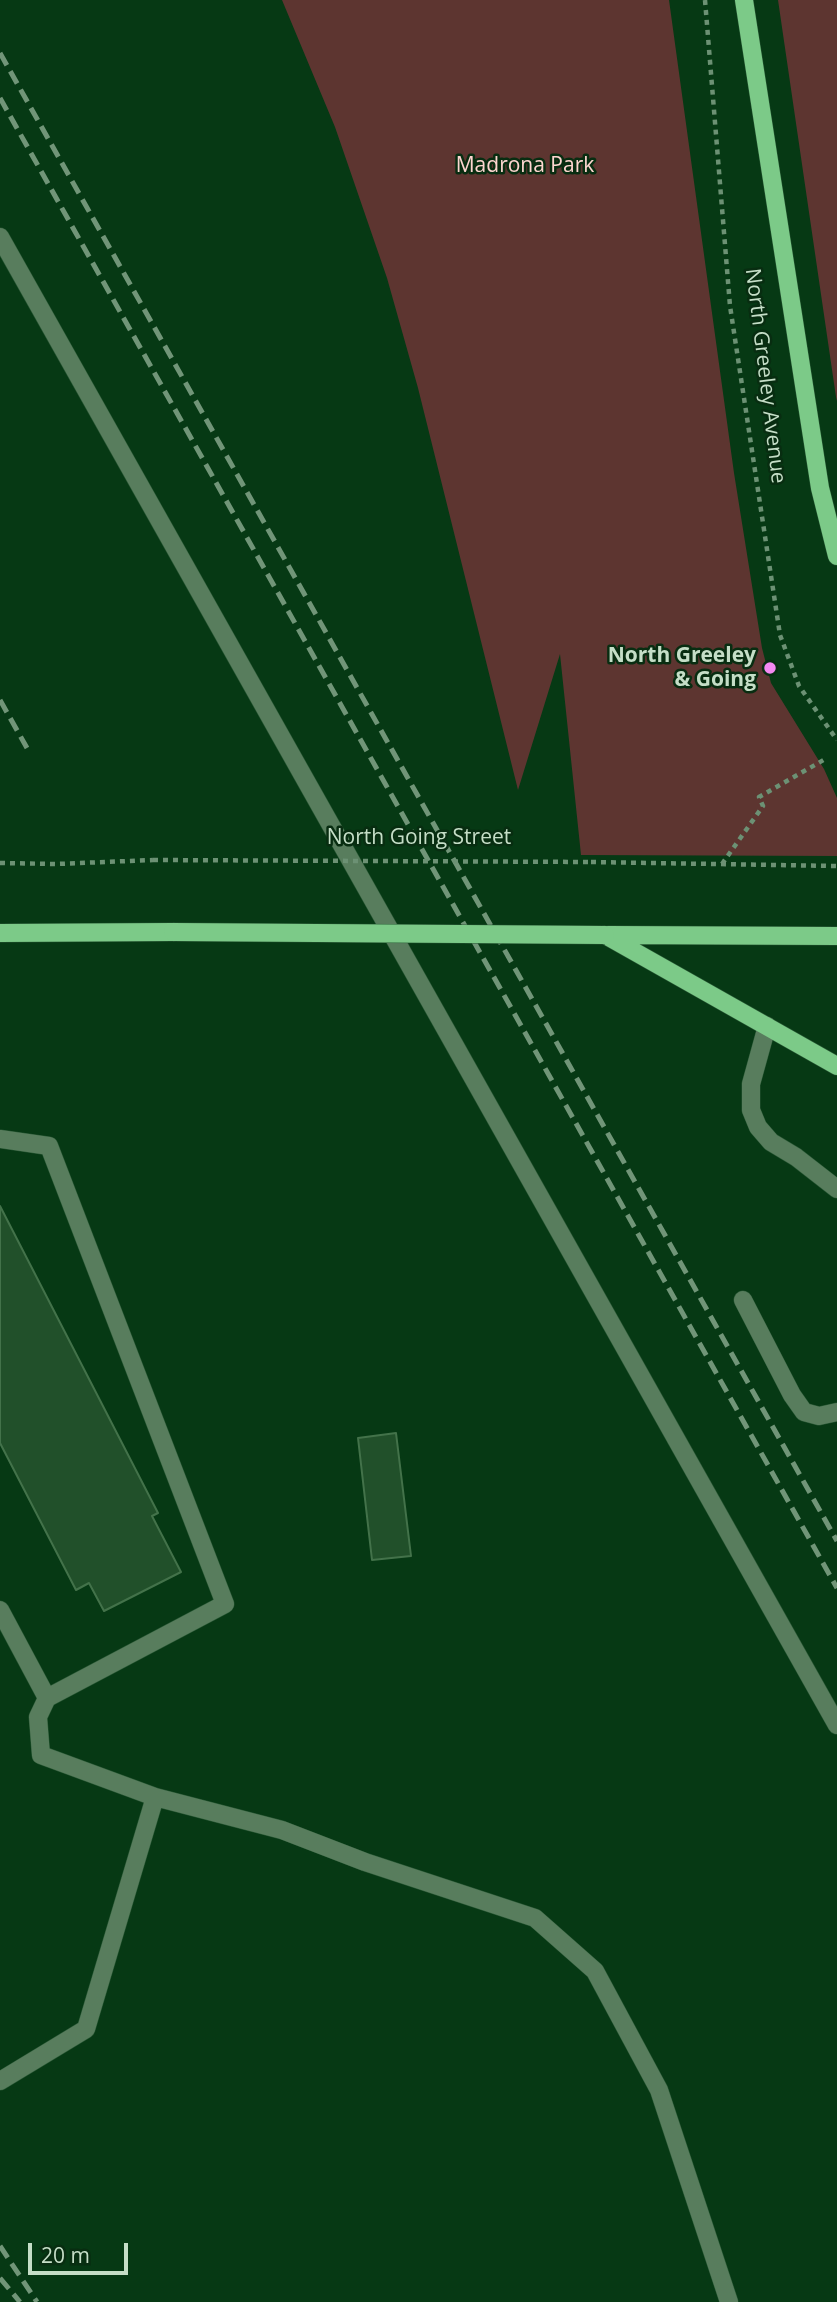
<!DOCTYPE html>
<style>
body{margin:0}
#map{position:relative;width:837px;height:2302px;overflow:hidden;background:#063914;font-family:"Open Sans",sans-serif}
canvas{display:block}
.scale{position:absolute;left:28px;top:2243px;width:100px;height:32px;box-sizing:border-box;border:4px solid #c5dec7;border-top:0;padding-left:9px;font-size:21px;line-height:24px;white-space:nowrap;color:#c5dec7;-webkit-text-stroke:5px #082d11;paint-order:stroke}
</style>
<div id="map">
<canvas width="837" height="2302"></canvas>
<div class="scale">20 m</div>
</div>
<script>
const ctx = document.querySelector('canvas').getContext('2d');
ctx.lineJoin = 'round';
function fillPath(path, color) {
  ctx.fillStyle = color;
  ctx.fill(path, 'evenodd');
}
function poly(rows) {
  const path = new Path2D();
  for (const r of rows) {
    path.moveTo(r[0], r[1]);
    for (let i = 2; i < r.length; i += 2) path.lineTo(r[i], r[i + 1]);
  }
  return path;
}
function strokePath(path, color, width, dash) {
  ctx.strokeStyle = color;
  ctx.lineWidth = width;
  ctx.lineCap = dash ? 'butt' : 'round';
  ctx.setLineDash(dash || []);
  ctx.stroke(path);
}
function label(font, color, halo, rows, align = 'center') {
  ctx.font = font + ' "Open Sans",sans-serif';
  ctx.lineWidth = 5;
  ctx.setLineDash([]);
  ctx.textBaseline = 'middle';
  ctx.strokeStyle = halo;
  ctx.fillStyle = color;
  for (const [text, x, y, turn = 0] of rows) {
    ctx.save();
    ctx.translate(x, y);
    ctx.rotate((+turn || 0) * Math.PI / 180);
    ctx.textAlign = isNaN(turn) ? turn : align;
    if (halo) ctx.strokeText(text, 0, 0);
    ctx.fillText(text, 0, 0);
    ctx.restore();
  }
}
fillPath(poly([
 [282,0,669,0,734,473,762,648,771,683,824,769,837,798,837,856,581,855,560,654,518,790,418,388,387,278,335,127],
 [778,0,837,0,837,401,836,397]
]), '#5d3530');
const building = poly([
 [0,1206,158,1513,152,1516,181,1572,104,1611,89,1583,76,1590,0,1443,0,1206],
 [396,1433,411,1556,372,1560,358,1438,396,1433]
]);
fillPath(building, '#21502a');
strokePath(building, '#43724a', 2);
const minor = poly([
 [0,237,837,1725],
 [767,1026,751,1084,751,1110,758,1127,771,1142,796,1157,837,1189],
 [0,1139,49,1146,225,1604,47,1698,38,1717,41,1755,155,1797],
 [743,1300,792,1395,804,1412,819,1416,837,1412],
 [0,1610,47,1698],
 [0,2081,86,2029,155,1797,282,1830,365,1862,535,1918,595,1971,659,2090,729,2302]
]);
const major = poly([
 [744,0,820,488,837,556],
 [0,933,173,932],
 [605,935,837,1066],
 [608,935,837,936]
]);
strokePath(minor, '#285734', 19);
strokePath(major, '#285734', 19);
strokePath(poly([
 [705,0,730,306,780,635,799,686,837,740],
 [591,862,837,866],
 [0,863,56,864,153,860],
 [722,864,763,806,759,797,827,758]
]), '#6c9174', 4.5, [5, 5]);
strokePath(minor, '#587d5d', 18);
strokePath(major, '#7cca88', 18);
strokePath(poly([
 [0,53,837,1541],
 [0,98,837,1588],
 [0,700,27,748],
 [0,2246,37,2302],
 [0,2278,20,2302]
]), '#719578', 5, [14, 7]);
const majorBridge = poly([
 [173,932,605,935]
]);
strokePath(majorBridge, '#285734', 19, []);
strokePath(poly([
 [153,860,591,862]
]), '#6c9174', 4.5, [5, 5]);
strokePath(majorBridge, '#7cca88', 18);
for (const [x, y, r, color] of [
 [770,668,7,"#f389f1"]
]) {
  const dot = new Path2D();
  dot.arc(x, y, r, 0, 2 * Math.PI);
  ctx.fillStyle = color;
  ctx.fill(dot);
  strokePath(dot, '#082d11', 2.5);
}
label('21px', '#fed6d0', '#082d11', [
 ["Madrona Park",525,166]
]);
label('21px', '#c5dec7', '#082d11', [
 ["North Greeley Avenue",765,376,83],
 ["North Going Street",419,838]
]);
label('bold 21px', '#c5dec7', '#082d11', [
 ["North Greeley",756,656],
 ["& Going",756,680]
], 'right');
</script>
